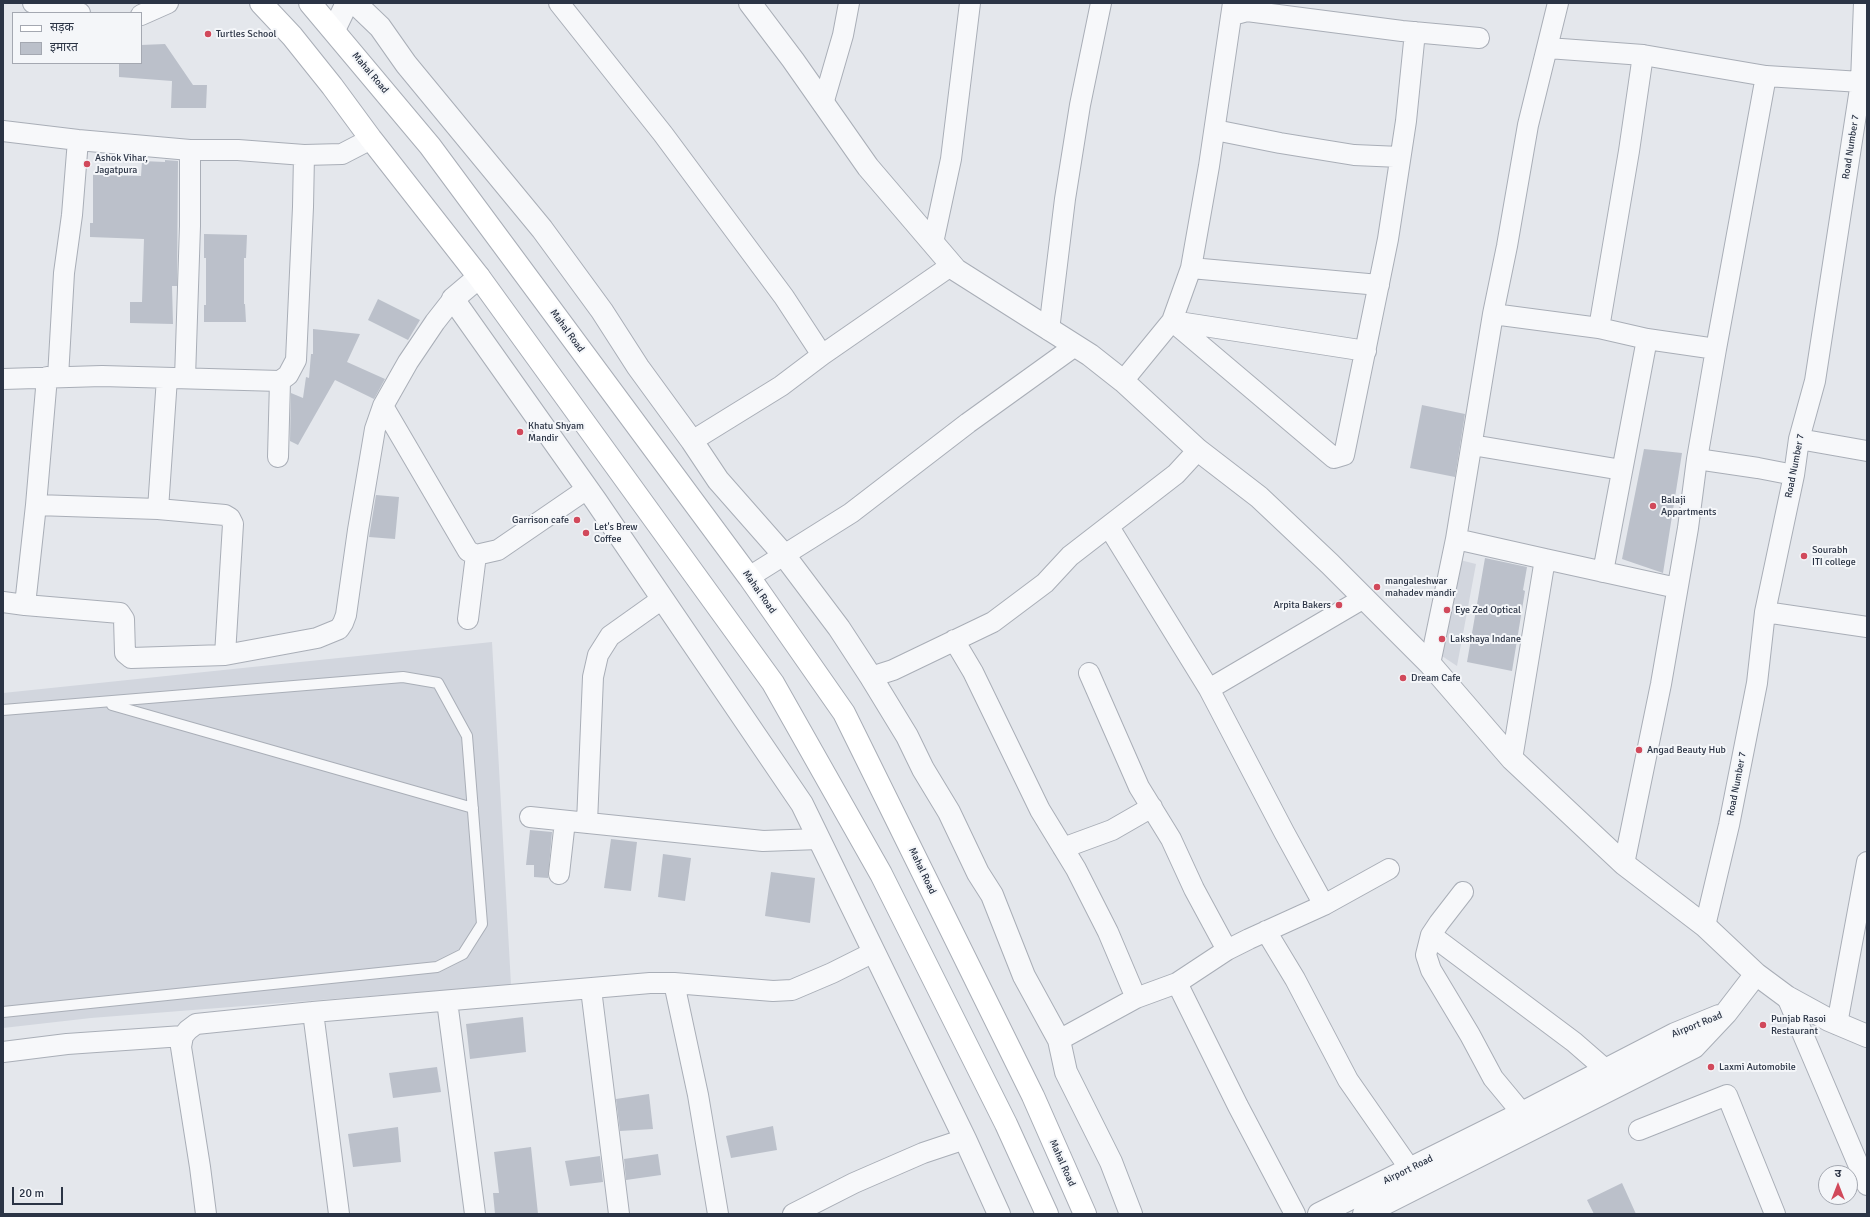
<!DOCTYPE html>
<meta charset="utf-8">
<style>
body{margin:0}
#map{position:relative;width:1870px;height:1217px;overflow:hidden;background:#e4e7ec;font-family:Signika,"Noto Sans Devanagari",sans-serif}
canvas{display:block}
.frame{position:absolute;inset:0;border:4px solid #2b3445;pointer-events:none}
.legend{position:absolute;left:12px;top:12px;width:130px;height:52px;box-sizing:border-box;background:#f4f6f9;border:1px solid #a4a8b1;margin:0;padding:5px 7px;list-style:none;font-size:12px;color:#2b3445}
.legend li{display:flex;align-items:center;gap:8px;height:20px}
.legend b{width:20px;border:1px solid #a4a8b1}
.north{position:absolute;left:1818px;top:1165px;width:40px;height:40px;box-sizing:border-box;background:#f4f6f9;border:1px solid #a4a8b1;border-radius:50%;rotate:0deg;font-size:11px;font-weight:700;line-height:16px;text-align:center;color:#2b3445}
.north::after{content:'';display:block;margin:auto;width:14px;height:18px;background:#d1495b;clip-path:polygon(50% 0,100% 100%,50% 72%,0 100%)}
.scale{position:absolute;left:12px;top:1187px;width:51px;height:18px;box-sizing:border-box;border:2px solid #2b3445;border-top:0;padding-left:5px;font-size:12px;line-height:14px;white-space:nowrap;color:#2b3445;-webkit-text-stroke:3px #f4f6f9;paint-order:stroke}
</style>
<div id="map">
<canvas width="1870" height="1217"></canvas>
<div class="frame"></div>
<ul class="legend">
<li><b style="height:5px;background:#fff"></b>सड़क</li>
<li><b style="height:11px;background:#bbc0ca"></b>इमारत</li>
</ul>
<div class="north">उ</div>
<div class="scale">20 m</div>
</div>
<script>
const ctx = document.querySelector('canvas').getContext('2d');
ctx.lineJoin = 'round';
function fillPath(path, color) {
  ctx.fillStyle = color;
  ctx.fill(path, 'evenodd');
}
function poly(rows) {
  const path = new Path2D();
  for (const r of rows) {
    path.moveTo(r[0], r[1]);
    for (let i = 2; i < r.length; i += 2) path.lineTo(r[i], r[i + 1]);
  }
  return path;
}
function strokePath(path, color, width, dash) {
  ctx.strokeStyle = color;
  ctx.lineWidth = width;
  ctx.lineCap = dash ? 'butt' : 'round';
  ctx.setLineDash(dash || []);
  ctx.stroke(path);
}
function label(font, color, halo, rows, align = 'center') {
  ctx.font = font + ' Signika,sans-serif';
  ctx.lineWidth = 4;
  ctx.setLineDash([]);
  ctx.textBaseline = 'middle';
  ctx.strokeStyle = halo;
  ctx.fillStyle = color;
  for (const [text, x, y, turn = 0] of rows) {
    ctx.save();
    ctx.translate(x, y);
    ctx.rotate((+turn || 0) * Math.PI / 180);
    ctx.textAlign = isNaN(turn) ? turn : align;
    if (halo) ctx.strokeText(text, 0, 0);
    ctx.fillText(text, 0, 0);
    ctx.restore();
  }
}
fillPath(poly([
 [1452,558,1476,564,1457,666,1433,650],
 [492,642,511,985,91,1018,3,1028,3,693]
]), '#d2d6de');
fillPath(poly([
 [165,44,193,85,207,85,206,108,171,108,172,81,119,77,119,63,141,63,141,45],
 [165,160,178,161,177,286,172,286,173,324,130,323,130,302,142,302,144,239,90,237,90,223,93,223,93,175,141,176,142,161,165,162],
 [204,234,247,235,246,258,244,258,244,304,245,304,246,322,204,322,204,305,206,305,206,258,204,258],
 [378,299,420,320,408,340,368,320],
 [313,329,360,334,347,362,385,379,374,399,335,380,298,445,290,441,291,393,303,398,306,377,309,378,311,354,313,354],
 [1422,405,1465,414,1455,477,1410,468],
 [1644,449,1682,453,1663,573,1622,559],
 [376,495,399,497,395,539,369,537],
 [1485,558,1527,567,1523,590,1525,591,1512,671,1467,662],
 [530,830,552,832,548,878,534,877,534,865,526,865],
 [611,839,637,842,631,891,604,888],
 [663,854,691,858,685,901,658,897],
 [771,872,815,878,810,923,765,916],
 [523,1017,526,1052,470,1059,466,1024],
 [437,1067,441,1092,393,1098,389,1073],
 [649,1094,653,1129,620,1131,616,1099],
 [773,1126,777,1150,731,1158,726,1136],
 [398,1127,401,1162,353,1167,348,1134],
 [531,1147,538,1214,495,1214,493,1193,499,1193,494,1152],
 [658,1154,661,1175,626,1180,624,1159],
 [600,1156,603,1182,570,1186,565,1161],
 [1622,1183,1636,1214,1594,1214,1587,1200]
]), '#bbc0ca');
const service = poly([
 [112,705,473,808],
 [3,710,403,677,438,683,467,736,482,924,463,954,437,967,3,1012]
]);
const minor = poly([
 [33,3,80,13],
 [559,3,663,134,784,297,822,355],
 [141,15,168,3],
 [1232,15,1247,11,1402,31,1479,38],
 [1548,48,1643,55,1766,76,1861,82],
 [823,104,843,35,849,3],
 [1215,130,1280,143,1354,155,1400,157],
 [3,131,78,140,190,150,238,150,304,155],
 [933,243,951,159,970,3],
 [1191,268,1379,285],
 [1493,314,1599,328],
 [1172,321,1334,458,1344,455,1388,239,1406,121,1415,32],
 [1172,321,1366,351],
 [1049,330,1065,199,1080,105,1101,3],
 [1716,349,1766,76],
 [58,377,64,273,72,215,78,140],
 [185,378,190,226,190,150],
 [3,379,102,376,280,381,288,375,296,360,303,207,304,155,342,154,371,139],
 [1123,381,1172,321,1191,268,1209,166,1233,3],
 [383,406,468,551,476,555,498,550,587,489],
 [1799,439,1867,451],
 [692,441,781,386,822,355,952,265],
 [1472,445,1622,470],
 [278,457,280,381],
 [1697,459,1758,468,1794,475],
 [158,509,167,378],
 [1109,527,1209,689,1284,832,1324,905],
 [1456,539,1545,559],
 [1603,572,1647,339],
 [749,577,851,513,968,423,1075,346],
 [3,602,25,605,36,505,47,377],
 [25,605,120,613,124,619,125,653,131,658,225,655,233,524,230,518,225,515,158,509,36,505],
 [1765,612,1867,627],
 [468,619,476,555],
 [954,640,973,672,1040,810,1076,869,1108,932,1136,998],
 [225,655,317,638,339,629,343,623,346,615,358,530,375,429,383,406,408,362,435,322,453,299],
 [1430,664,1456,539,1493,314,1507,246,1528,125,1558,3],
 [1089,673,1139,787,1171,839,1194,889,1227,950],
 [871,677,893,670,993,622,1045,583,1070,556,1176,474,1198,450],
 [1209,689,1364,598],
 [1512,759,1545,559,1677,588],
 [530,817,763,841,819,839],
 [587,823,593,677,598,655,610,636,662,599],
 [1063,848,1112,830,1152,807],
 [1624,864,1661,684,1688,528,1697,459,1716,349,1647,339,1599,328,1629,151,1643,55],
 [559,874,565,821],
 [1463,892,1439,923,1431,935,1426,955,1431,970,1470,1035,1493,1078,1522,1113],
 [1705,926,1729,825,1757,683,1765,612,1794,475,1799,439,1815,381,1861,82,1864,3],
 [1266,931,1295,979,1348,1080,1410,1169],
 [1431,935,1574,1042,1605,1069],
 [674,983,698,1095,718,1214],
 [1177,983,1238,1106,1295,1214],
 [591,989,619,1214],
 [1787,997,1867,1185],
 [447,1001,475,1214],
 [313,1012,339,1214],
 [1837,1024,1867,862],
 [1059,1040,1136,998,1177,983,1227,950,1249,939,1324,905,1389,869],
 [3,1052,67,1044,183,1036],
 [1639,1130,1727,1095,1775,1214],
 [206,1214,200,1167,181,1047,183,1036,188,1030,196,1024,313,1012,650,983,674,983,773,991,792,990,832,973,874,952],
 [793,1214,854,1183,923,1153,965,1139]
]);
const tertiary = poly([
 [355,3,380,27,406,64,542,229,602,311,638,367,692,441,718,480,784,555,839,628,871,677,907,736,923,769,949,812,978,873,992,895,1024,976,1059,1040,1066,1072,1111,1162,1131,1214],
 [750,3,793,60,868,167,956,270,1090,355,1123,381,1198,450,1259,497,1330,564,1430,664,1512,759,1624,864,1705,926,1756,974],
 [334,30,347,3],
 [479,277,453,299,596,501,802,804,965,1139,999,1214],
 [1319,1214,1522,1113,1675,1034,1719,1016],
 [1364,1214,1694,1047,1726,1013,1756,974,1787,997,1829,1020,1867,1036]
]);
const secondary = poly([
 [261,3,292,36,332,86,371,139,479,277,773,683,881,874,1006,1124,1047,1214],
 [310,3,430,146,749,577,844,713,1033,1096,1085,1214]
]);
strokePath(service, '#a9aeb7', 12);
strokePath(minor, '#a9aeb7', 22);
strokePath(tertiary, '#a9aeb7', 24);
strokePath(secondary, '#a9aeb7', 24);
strokePath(service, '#f7f8fa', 10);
strokePath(minor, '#f7f8fa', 20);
strokePath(tertiary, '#f7f8fa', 22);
strokePath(secondary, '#fff', 22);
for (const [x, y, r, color] of [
 [208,34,4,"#d1495b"],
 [87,164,4,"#d1495b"],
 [520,432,4,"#d1495b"],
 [1653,506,4,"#d1495b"],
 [577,520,4,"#d1495b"],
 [586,533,4,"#d1495b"],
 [1804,556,4,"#d1495b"],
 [1377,587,4,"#d1495b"],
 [1339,605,4,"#d1495b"],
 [1447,610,4,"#d1495b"],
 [1442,639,4,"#d1495b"],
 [1403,678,4,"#d1495b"],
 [1639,750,4,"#d1495b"],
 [1763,1025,4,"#d1495b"],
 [1711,1067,4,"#d1495b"]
]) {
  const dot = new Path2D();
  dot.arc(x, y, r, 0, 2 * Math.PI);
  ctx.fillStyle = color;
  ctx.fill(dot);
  strokePath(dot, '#f4f6f9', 1.5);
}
label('10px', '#2b3445', '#f4f6f9', [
 ["Turtles School",216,34],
 ["Ashok Vihar,",95,158],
 ["Jagatpura",95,170],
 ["Khatu Shyam",528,426],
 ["Mandir",528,438],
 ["Balaji",1661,500],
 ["Appartments",1661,512],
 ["Garrison cafe",569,520,"right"],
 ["Let's Brew",594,527],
 ["Coffee",594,539],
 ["Sourabh",1812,550],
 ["ITI college",1812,562],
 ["mangaleshwar",1385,581],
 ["mahadev mandir",1385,593],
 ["Arpita Bakers",1331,605,"right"],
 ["Eye Zed Optical",1455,610],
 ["Lakshaya Indane",1450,639],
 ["Dream Cafe",1411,678],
 ["Angad Beauty Hub",1647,750],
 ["Punjab Rasoi",1771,1019],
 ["Restaurant",1771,1031],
 ["Laxmi Automobile",1719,1067]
], 'left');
label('10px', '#2b3445', '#f4f6f9', [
 ["Mahal Road",370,73,50],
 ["Road Number 7",1851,147,-81],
 ["Mahal Road",567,331,54],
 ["Road Number 7",1795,466,-79],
 ["Mahal Road",759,592,55],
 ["Road Number 7",1737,784,-79],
 ["Mahal Road",922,871,64],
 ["Airport Road",1697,1025,-22],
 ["Mahal Road",1062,1163,66],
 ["Airport Road",1408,1170,-26]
]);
</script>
